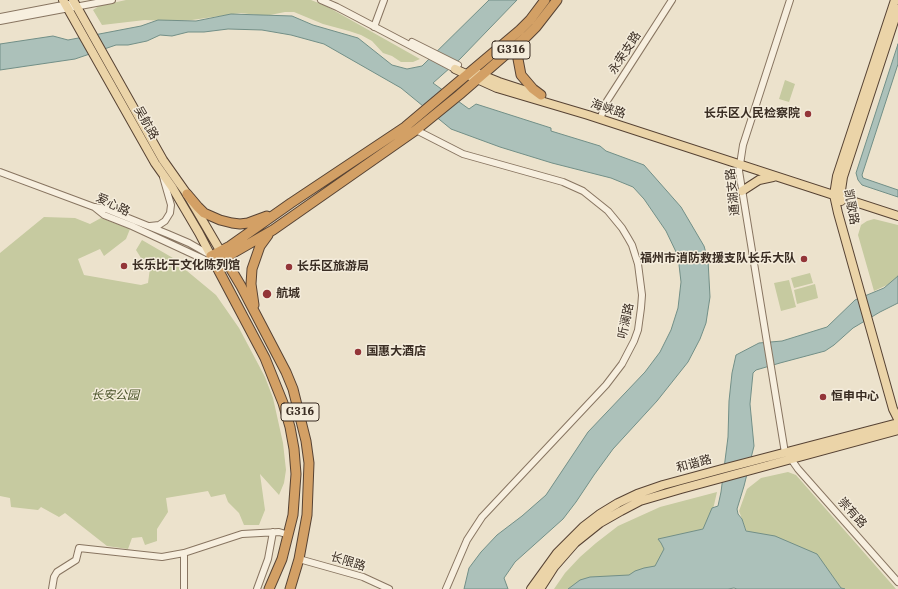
<!DOCTYPE html>
<meta charset="utf-8">
<style>
body{margin:0}
canvas{display:block;background:#ece2cc}
</style>
<canvas width="898" height="589"></canvas>
<script>
const ctx = document.querySelector('canvas').getContext('2d');
ctx.lineJoin = 'round';
function fillPath(path, color) {
  ctx.fillStyle = color;
  ctx.fill(path, 'evenodd');
}
function poly(rows) {
  const path = new Path2D();
  for (const r of rows) {
    path.moveTo(r[0], r[1]);
    for (let i = 2; i < r.length; i += 2) path.lineTo(r[i], r[i + 1]);
  }
  return path;
}
function strokePath(path, color, width, dash) {
  ctx.strokeStyle = color;
  ctx.lineWidth = width;
  ctx.lineCap = dash ? 'butt' : 'round';
  ctx.setLineDash(dash || []);
  ctx.stroke(path);
}
function label(font, color, halo, rows, align = 'center') {
  ctx.font = font + ' "IBM Plex Serif","Noto Sans SC",serif';
  ctx.lineWidth = 3;
  ctx.setLineDash([]);
  ctx.textBaseline = 'middle';
  ctx.strokeStyle = halo;
  ctx.fillStyle = color;
  for (const [text, x, y, turn = 0] of rows) {
    ctx.save();
    ctx.translate(x, y);
    ctx.rotate((+turn || 0) * Math.PI / 180);
    ctx.textAlign = isNaN(turn) ? turn : align;
    if (halo) ctx.strokeText(text, 0, 0);
    ctx.fillText(text, 0, 0);
    ctx.restore();
  }
}
fillPath(poly([
 [126,0,311,0,326,6,420,59,413,62,401,62,392,56,383,53,372,41,361,35,349,31,323,24,294,12,285,12,265,16,241,13,192,20,165,21,145,20,102,25,93,10,99,6],
 [785,80,795,84,789,102,779,99],
 [44,217,75,218,90,224,101,218,130,229,126,239,104,256,100,249,78,259,84,275,141,285,148,283,150,268,174,265,187,271,216,295,239,328,265,377,273,398,283,443,286,470,284,483,279,495,260,474,265,510,259,525,244,525,239,513,228,502,225,494,211,497,208,491,166,498,168,512,157,529,157,541,145,545,142,537,132,538,128,549,107,546,65,513,59,517,41,507,38,510,11,507,10,498,0,496,0,253],
 [874,219,898,225,898,278,896,281,874,291,858,235,861,225,867,221],
 [142,240,173,258,176,261,167,264,155,263,141,258,136,250],
 [810,273,813,283,794,288,791,278],
 [789,280,796,307,781,311,774,283],
 [815,284,818,298,797,304,794,290],
 [788,472,796,475,896,589,843,589,752,535,746,530,739,511,747,489,761,478],
 [717,492,709,527,675,538,653,570,576,589,554,589,565,573,580,557,596,543,618,526,660,507]
]), '#c6caa0');
const water = poly([
 [489,0,517,0,460,59,433,83,469,109,476,104,551,128,551,131,600,146,606,151,644,165,681,207,704,246,708,260,710,297,706,323,700,339,688,362,657,401,613,449,594,475,576,502,563,519,515,562,504,578,508,589,464,589,469,568,481,552,497,535,522,516,546,495,588,432,645,372,660,352,671,330,678,308,681,282,678,256,666,231,644,199,633,187,611,178,552,163,500,147,451,129,401,88,324,44,291,35,262,30,228,29,204,32,188,32,172,36,160,35,147,41,128,45,116,45,75,59,0,70,0,44,53,36,68,40,141,26,158,20,196,21,231,14,292,16,313,25,358,38,392,65,407,69,422,66,489,0],
 [898,44,898,64,862,175,863,178,898,190,898,197,862,185,858,180,856,173,898,44],
 [898,276,898,303,880,312,853,328,834,345,825,351,780,363,756,370,753,373,750,404,754,446,744,486,737,509,738,514,742,519,746,531,775,536,817,554,841,588,845,589,737,589,734,588,728,589,568,589,580,580,590,577,629,575,635,571,644,568,655,566,664,549,661,543,658,539,703,529,712,508,718,506,721,492,728,437,729,401,732,373,736,355,759,343,782,341,827,327,855,300,884,288,898,276]
]);
fillPath(water, '#acc1ba');
strokePath(water, '#728f87', 1);
const minor = poly([
 [321,0,337,7,455,69],
 [0,17,68,4],
 [0,21,112,0],
 [374,27,384,0],
 [412,42,458,65],
 [600,119,607,101,672,0],
 [416,130,463,154,563,182,583,191,608,211,622,228,628,238,632,245,638,264,642,295,641,308,638,330,634,341,622,364,606,385,482,517,467,540,446,589],
 [0,172,94,207,104,215,132,226,214,264],
 [95,207,106,209,168,234,189,243,210,255],
 [150,226,159,225,165,221,170,213,171,205,163,177],
 [785,453,739,171,743,145,790,0],
 [791,459,798,469,898,582],
 [184,553,184,589],
 [299,559,363,577,389,589],
 [52,589,54,577,57,572,76,560,79,548,162,557,184,553,242,534,279,532,289,535],
 [257,589,268,559,273,532]
]);
const major = poly([
 [63,0,155,163,172,187,199,233,211,256],
 [73,0,163,160,187,194,221,252],
 [895,0,837,176,834,195,838,213,893,409,898,419],
 [455,69,497,88,588,115,898,216],
 [479,74,499,82,539,95],
 [742,191,759,180,773,177],
 [841,201,840,197,843,177,898,9],
 [531,589,557,553,583,527,600,514,618,503,637,494,663,485,722,469,898,423],
 [540,589,554,567,575,543,600,523,621,511,640,501,681,489,898,430]
]);
const highway = poly([
 [520,43,518,59,521,75,533,89,541,95],
 [187,194,198,207,204,213,220,220,232,223,240,224,248,223,267,216],
 [222,254,241,286,286,372,293,389,306,441,309,463,307,515,299,559,290,589],
 [214,264,273,230,416,130,459,95,527,36,536,27,557,0],
 [254,305,251,284,252,269,260,246,268,235],
 [269,589,282,559,293,515,296,474,294,449,290,427,283,403,265,358,211,256,230,246,291,203,405,127,520,30,530,20,545,0]
]);
strokePath(minor, '#887561', 8);
strokePath(major, '#574334', 10);
strokePath(highway, '#574334', 11);
strokePath(minor, '#f7efdf', 6);
strokePath(major, '#ebd4a8', 8);
strokePath(highway, '#d3a065', 9);
for (const [x, y, r, color] of [
 [808,114,4,"#933538"],
 [804,259,4,"#933538"],
 [124,266,4,"#933538"],
 [289,267,4,"#933538"],
 [267,294,5,"#933538"],
 [358,352,4,"#933538"],
 [823,397,4,"#933538"]
]) {
  const dot = new Path2D();
  dot.arc(x, y, r, 0, 2 * Math.PI);
  ctx.fillStyle = color;
  ctx.fill(dot);
  strokePath(dot, '#f4ecdb', 1.5);
}
for (const [x, y, w] of [
 [511,50,38],
 [300,412,38]
]) {
  const box = new Path2D();
  box.roundRect(x - w / 2, y - 9, w, 18, 3);
  ctx.fillStyle = '#f4ecdb';
  ctx.fill(box);
  strokePath(box, '#3a2d23', 1);
}
label('bold 11px', '#3a2d23', null, [
 ["G316",511,50],
 ["G316",300,412]
]);
label('12px', '#3a2d23', '#f4ecdb', [
 ["永荣支路",625,53,-57],
 ["海峡路",608,109,18],
 ["吴航路",146,123,60],
 ["通湖支路",733,192,-96],
 ["爱心路",113,205,26],
 ["凯歌路",851,207,80],
 ["听澜路",626,321,-78],
 ["和谐路",694,464,-15],
 ["崇有路",852,513,48],
 ["长限路",348,562,17]
]);
label('bold 12px', '#3a2d23', '#f4ecdb', [
 ["长乐区人民检察院",800,114,"right"],
 ["福州市消防救援支队长乐大队",796,259,"right"],
 ["长乐比干文化陈列馆",132,266],
 ["长乐区旅游局",297,267],
 ["航城",276,294],
 ["国惠大酒店",366,352],
 ["恒申中心",831,397]
], 'left');
label('italic 12px', '#4b552b', '#f4ecdb', [
 ["长安公园",115,396]
]);
</script>
